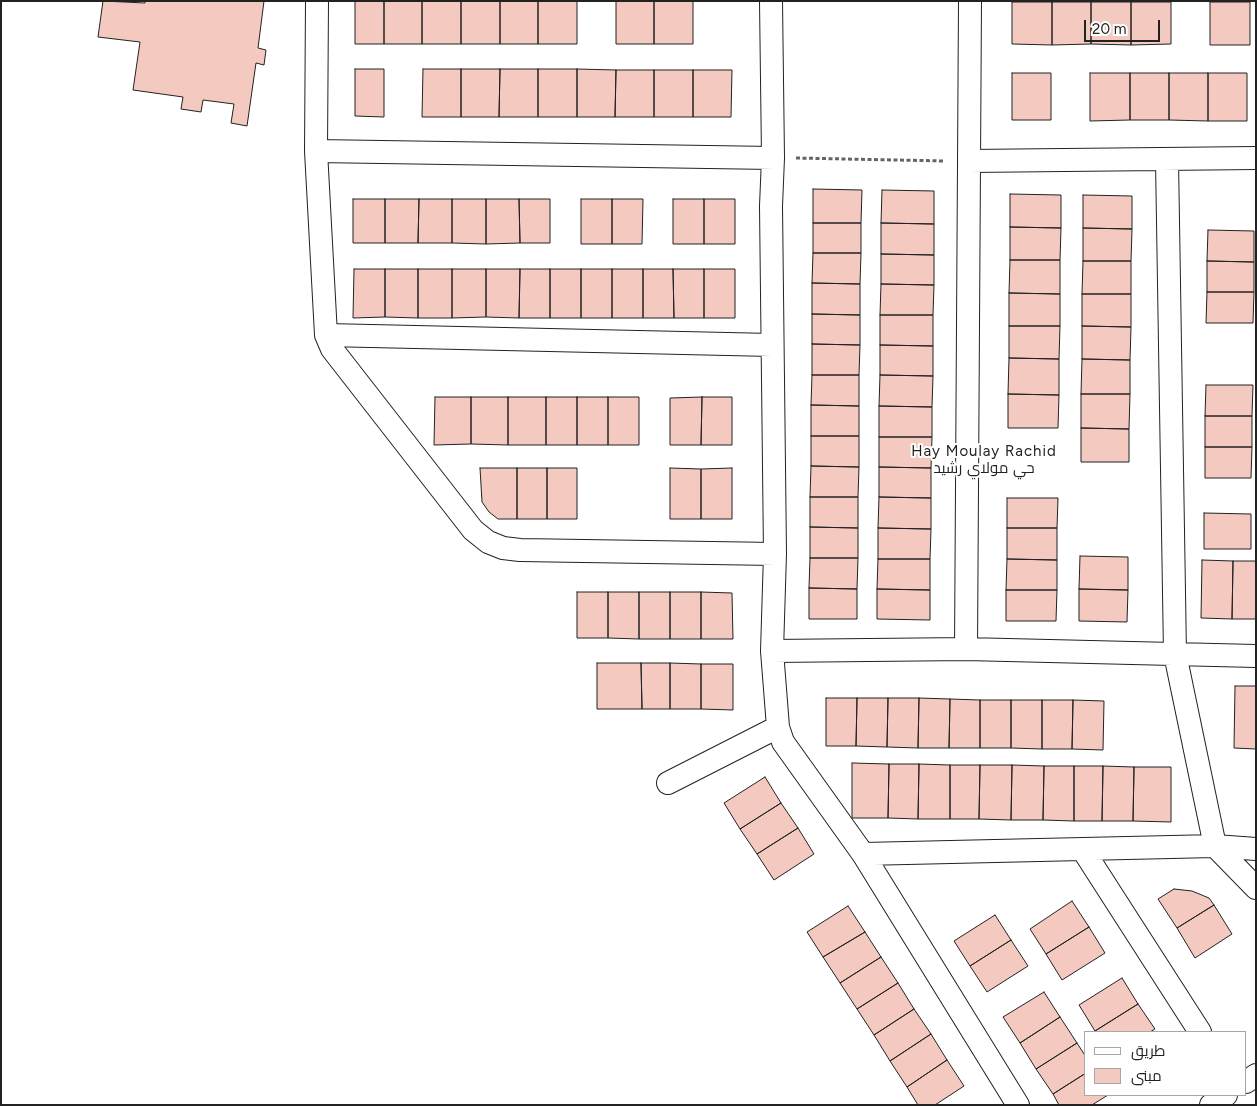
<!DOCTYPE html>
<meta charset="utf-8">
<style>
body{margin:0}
#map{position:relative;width:1257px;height:1106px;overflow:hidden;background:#fff;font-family:Figtree,Cairo,sans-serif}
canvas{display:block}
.frame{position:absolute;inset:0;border:2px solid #222;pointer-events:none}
.legend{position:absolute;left:1084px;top:1031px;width:162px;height:65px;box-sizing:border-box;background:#fff;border:1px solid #a7a7a7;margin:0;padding:6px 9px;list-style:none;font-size:15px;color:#222}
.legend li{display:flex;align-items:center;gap:10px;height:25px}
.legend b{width:25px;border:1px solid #a7a7a7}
.scale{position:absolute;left:1084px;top:20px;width:76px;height:22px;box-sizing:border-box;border:2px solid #222;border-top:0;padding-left:6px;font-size:15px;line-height:18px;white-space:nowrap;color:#222;-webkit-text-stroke:4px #fff;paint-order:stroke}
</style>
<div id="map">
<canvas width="1257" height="1106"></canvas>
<div class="frame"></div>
<ul class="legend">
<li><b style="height:6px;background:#fff"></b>طريق</li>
<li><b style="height:14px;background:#f3c9c0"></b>مبنى</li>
</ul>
<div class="scale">20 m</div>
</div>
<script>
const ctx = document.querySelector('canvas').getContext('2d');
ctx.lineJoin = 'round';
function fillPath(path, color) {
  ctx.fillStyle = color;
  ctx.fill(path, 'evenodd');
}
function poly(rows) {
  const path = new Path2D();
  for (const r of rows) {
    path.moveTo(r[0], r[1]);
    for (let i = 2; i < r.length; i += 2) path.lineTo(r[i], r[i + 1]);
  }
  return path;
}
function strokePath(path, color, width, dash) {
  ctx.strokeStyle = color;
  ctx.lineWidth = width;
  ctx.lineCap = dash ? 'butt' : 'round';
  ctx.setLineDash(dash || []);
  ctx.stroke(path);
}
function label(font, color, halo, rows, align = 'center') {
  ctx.font = font + ' Figtree,Cairo,sans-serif';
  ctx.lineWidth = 4;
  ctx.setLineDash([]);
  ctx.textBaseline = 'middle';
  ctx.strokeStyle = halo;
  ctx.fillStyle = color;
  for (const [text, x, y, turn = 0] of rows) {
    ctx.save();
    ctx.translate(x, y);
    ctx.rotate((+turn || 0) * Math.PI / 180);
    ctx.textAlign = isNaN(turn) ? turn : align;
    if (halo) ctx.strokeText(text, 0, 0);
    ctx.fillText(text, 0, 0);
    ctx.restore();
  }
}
const building = poly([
 [103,1,145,3,145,1,264,1,258,48,266,50,264,65,256,63,247,126,231,123,234,104,203,100,201,112,181,109,183,97,133,90,140,42,98,37,103,1],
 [355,1,384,1,384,44,355,44,355,1],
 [384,1,422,1,422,44,384,44,384,1],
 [422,1,461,1,461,44,422,44,422,1],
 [461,1,500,1,500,44,461,44,461,1],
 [500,1,538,1,538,44,500,44,500,1],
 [538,1,577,1,577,44,538,44,538,1],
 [616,1,654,1,654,44,616,44,616,1],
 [654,1,693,1,693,44,654,44,654,1],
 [1012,2,1052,2,1052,45,1012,44,1012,2],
 [1052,2,1091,2,1091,44,1052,45,1052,2],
 [1091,2,1131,2,1131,45,1091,44,1091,2],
 [1131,2,1171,2,1171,44,1131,45,1131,2],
 [1210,2,1250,2,1250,45,1210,45,1210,2],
 [355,69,384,69,384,117,355,116,355,69],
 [423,69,461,69,461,117,422,117,423,69],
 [461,69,500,69,499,117,461,117,461,69],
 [500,69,538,69,538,117,499,117,500,69],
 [538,69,577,69,577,117,538,117,538,69],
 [577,69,616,70,615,117,577,117,577,69],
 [616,70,654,70,654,117,615,117,616,70],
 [654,70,693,70,693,117,654,117,654,70],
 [693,70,732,70,731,117,693,117,693,70],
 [1012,73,1051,73,1051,120,1012,120,1012,73],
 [1090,73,1130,73,1130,120,1090,121,1090,73],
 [1130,73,1169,73,1169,120,1130,120,1130,73],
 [1169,73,1208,73,1208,121,1169,120,1169,73],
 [1208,73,1247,73,1247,121,1208,121,1208,73],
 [813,189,862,190,861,223,813,223,813,189],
 [882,190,934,191,934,224,881,223,882,190],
 [1010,194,1061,195,1061,228,1010,227,1010,194],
 [1083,195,1132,196,1132,229,1083,228,1083,195],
 [353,199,385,199,385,243,353,243,353,199],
 [385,199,419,199,418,243,385,243,385,199],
 [419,199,452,199,452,243,418,243,419,199],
 [452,199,486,199,486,244,452,243,452,199],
 [486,199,519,199,520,243,486,244,486,199],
 [519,199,550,199,550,243,520,243,519,199],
 [581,199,612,199,612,244,581,244,581,199],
 [612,199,643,199,642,244,612,244,612,199],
 [673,199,704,199,704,244,673,244,673,199],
 [704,199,735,199,735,244,704,244,704,199],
 [813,223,861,223,861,253,813,253,813,223],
 [881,223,934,224,934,255,881,254,881,223],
 [1010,227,1061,228,1060,260,1010,260,1010,227],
 [1083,228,1132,229,1131,261,1083,261,1083,228],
 [1208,230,1254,231,1254,262,1207,261,1208,230],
 [813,253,861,253,860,284,812,283,813,253],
 [881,254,934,255,934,285,881,284,881,254],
 [1010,260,1060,260,1060,294,1009,293,1010,260],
 [1083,261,1131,261,1131,294,1082,294,1083,261],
 [1207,261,1254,262,1254,292,1207,292,1207,261],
 [354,269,385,269,385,317,353,318,354,269],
 [385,269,418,269,418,318,385,317,385,269],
 [418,269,452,269,452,318,418,318,418,269],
 [452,269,486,269,486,317,452,318,452,269],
 [486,269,520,269,519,318,486,317,486,269],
 [520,269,550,269,550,318,519,318,520,269],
 [550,269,581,269,581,318,550,318,550,269],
 [581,269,612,269,612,318,581,318,581,269],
 [612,269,643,269,643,318,612,318,612,269],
 [643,269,673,269,674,318,643,318,643,269],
 [673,269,704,269,704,318,674,318,673,269],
 [704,269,735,269,735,318,704,318,704,269],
 [812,283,860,284,860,315,812,314,812,283],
 [881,284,934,285,933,315,880,315,881,284],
 [1207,292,1254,292,1253,323,1206,323,1207,292],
 [1009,293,1060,294,1060,326,1009,326,1009,293],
 [1082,294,1131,294,1131,327,1082,326,1082,294],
 [812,314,860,315,860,345,812,344,812,314],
 [880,315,933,315,933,346,880,345,880,315],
 [1009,326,1060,326,1059,359,1009,358,1009,326],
 [1082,326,1131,327,1130,360,1082,359,1082,326],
 [812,344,860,345,859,375,812,375,812,344],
 [880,345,933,346,933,376,880,375,880,345],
 [1009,358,1059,359,1059,395,1008,394,1009,358],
 [1082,359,1130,360,1130,394,1081,394,1082,359],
 [812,375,859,375,859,406,811,405,812,375],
 [880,375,933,376,932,407,879,406,880,375],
 [1206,385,1253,385,1252,416,1205,416,1206,385],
 [1008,394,1059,395,1058,428,1008,428,1008,394],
 [1081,394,1130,394,1129,429,1081,428,1081,394],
 [435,397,471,397,471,444,434,445,435,397],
 [471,397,508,397,508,445,471,444,471,397],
 [508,397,546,397,546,445,508,445,508,397],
 [546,397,577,397,577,445,546,445,546,397],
 [577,397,608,397,608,445,577,445,577,397],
 [608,397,639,397,639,445,608,445,608,397],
 [702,397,732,397,732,445,701,445,702,397],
 [702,397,701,445,670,445,670,398,702,397],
 [811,405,859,406,859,436,811,436,811,405],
 [879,406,932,407,932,437,879,437,879,406],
 [1205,416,1252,416,1252,447,1205,447,1205,416],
 [1081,428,1129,429,1129,462,1081,462,1081,428],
 [811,436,859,436,859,467,811,466,811,436],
 [879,437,932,437,931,468,879,467,879,437],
 [1205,447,1252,447,1251,478,1205,478,1205,447],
 [811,466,859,467,858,497,810,497,811,466],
 [879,467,931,468,931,498,879,497,879,467],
 [480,468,517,468,517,519,498,519,489,512,482,502,480,468],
 [517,468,547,468,547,519,517,519,517,468],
 [547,468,577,468,577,519,547,519,547,468],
 [670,468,701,469,701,519,670,519,670,468],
 [732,468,732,519,701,519,701,469,732,468],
 [810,497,858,497,858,528,810,527,810,497],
 [879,497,931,498,931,529,878,528,879,497],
 [1007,498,1058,498,1057,528,1007,528,1007,498],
 [1204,513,1251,514,1251,549,1204,549,1204,513],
 [810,527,858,528,858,558,810,558,810,527],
 [878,528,931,529,930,559,878,559,878,528],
 [1007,528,1057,528,1057,560,1007,559,1007,528],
 [1080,556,1128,557,1128,590,1079,589,1080,556],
 [810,558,858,558,857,589,809,588,810,558],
 [878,559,930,559,930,590,877,589,878,559],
 [1007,559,1057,560,1057,590,1006,590,1007,559],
 [1202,560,1233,561,1232,619,1201,618,1202,560],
 [1233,561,1256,561,1256,619,1232,619,1233,561],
 [809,588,857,589,857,619,809,619,809,588],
 [877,589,930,590,930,620,877,619,877,589],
 [1079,589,1128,590,1127,622,1079,621,1079,589],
 [1006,590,1057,590,1056,621,1006,621,1006,590],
 [577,592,608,592,608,638,577,638,577,592],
 [608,592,639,592,639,639,608,638,608,592],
 [639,592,670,592,670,639,639,639,639,592],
 [670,592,701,592,701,639,670,639,670,592],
 [701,592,732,593,733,639,701,639,701,592],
 [597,663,641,663,642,709,597,709,597,663],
 [641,663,670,663,670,709,642,709,641,663],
 [670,663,701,664,701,709,670,709,670,663],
 [701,664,733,664,733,710,701,709,701,664],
 [1235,686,1256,686,1256,749,1234,748,1235,686],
 [826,698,857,698,856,746,826,746,826,698],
 [857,698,888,698,887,747,856,746,857,698],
 [888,698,919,698,918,748,887,747,888,698],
 [919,698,950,699,949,748,918,748,919,698],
 [950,699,980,700,980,748,949,748,950,699],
 [980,700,1011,700,1011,748,980,748,980,700],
 [1011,700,1042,700,1042,749,1011,748,1011,700],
 [1042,700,1073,700,1072,749,1042,749,1042,700],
 [1073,700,1104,701,1103,750,1072,749,1073,700],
 [852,763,889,764,888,818,852,818,852,763],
 [889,764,919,764,918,819,888,818,889,764],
 [919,764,950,765,950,819,918,819,919,764],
 [950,765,980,765,979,819,950,819,950,765],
 [980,765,1012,765,1011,820,979,819,980,765],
 [1012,765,1044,766,1043,820,1011,820,1012,765],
 [1044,766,1074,766,1074,821,1043,820,1044,766],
 [1074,766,1103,766,1102,821,1074,821,1074,766],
 [1103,766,1134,767,1133,821,1102,821,1103,766],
 [1134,767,1171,767,1171,822,1133,821,1134,767],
 [765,777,781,803,740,829,724,803,765,777],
 [781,803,798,828,757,854,740,829,781,803],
 [798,828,814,854,774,880,757,854,798,828],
 [1174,889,1192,891,1209,898,1214,905,1177,928,1158,899,1174,889],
 [1072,901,1089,927,1046,954,1030,929,1072,901],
 [1214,905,1232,934,1195,958,1177,928,1214,905],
 [848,906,865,932,823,957,807,932,848,906],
 [995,915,1011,940,970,966,954,941,995,915],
 [1089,927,1105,953,1062,980,1046,954,1089,927],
 [865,932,881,957,840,983,823,957,865,932],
 [1011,940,1028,966,987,992,970,966,1011,940],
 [881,957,898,983,857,1009,840,983,881,957],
 [1122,978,1138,1004,1095,1031,1079,1005,1122,978],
 [898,983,914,1009,874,1035,857,1009,898,983],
 [1044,992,1060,1017,1020,1043,1003,1017,1044,992],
 [1138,1004,1155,1029,1150,1032,1096,1032,1095,1031,1138,1004],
 [914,1009,931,1034,890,1061,874,1035,914,1009],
 [1060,1017,1077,1043,1036,1069,1020,1043,1060,1017],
 [931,1034,947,1060,907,1087,890,1061,931,1034],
 [1077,1043,1086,1057,1086,1073,1053,1094,1036,1069,1077,1043],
 [947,1060,964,1086,935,1105,918,1105,907,1087,947,1060],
 [1086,1073,1086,1095,1108,1095,1092,1105,1059,1105,1053,1094,1086,1073]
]);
fillPath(building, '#f3c9c0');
strokePath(building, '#222', 1);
const street = poly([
 [317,1,316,151,326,335,332,349,473,530,488,542,503,548,520,550,775,554],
 [771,1,773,158,771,206,775,554,772,651,778,727,783,742,863,854,1018,1105],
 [316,151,773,158],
 [1167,160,1175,654,1215,846,1256,888],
 [969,161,1256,158],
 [326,335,772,345],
 [966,649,970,1],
 [772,651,966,649,1256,656],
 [668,783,778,727],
 [1083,850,1200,1032],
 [863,854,1215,846,1256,849],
 [1246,1082,1256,1075],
 [1211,1105,1226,1095]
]);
strokePath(street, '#222', 24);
strokePath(poly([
 [796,158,945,161]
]), '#646464', 3, [4, 2.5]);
strokePath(street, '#fff', 22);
ctx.letterSpacing = '1px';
label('15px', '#222', '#fff', [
 ["Hay Moulay Rachid",984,452],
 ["حي مولاي رشيد",984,469]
]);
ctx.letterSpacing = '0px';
</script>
